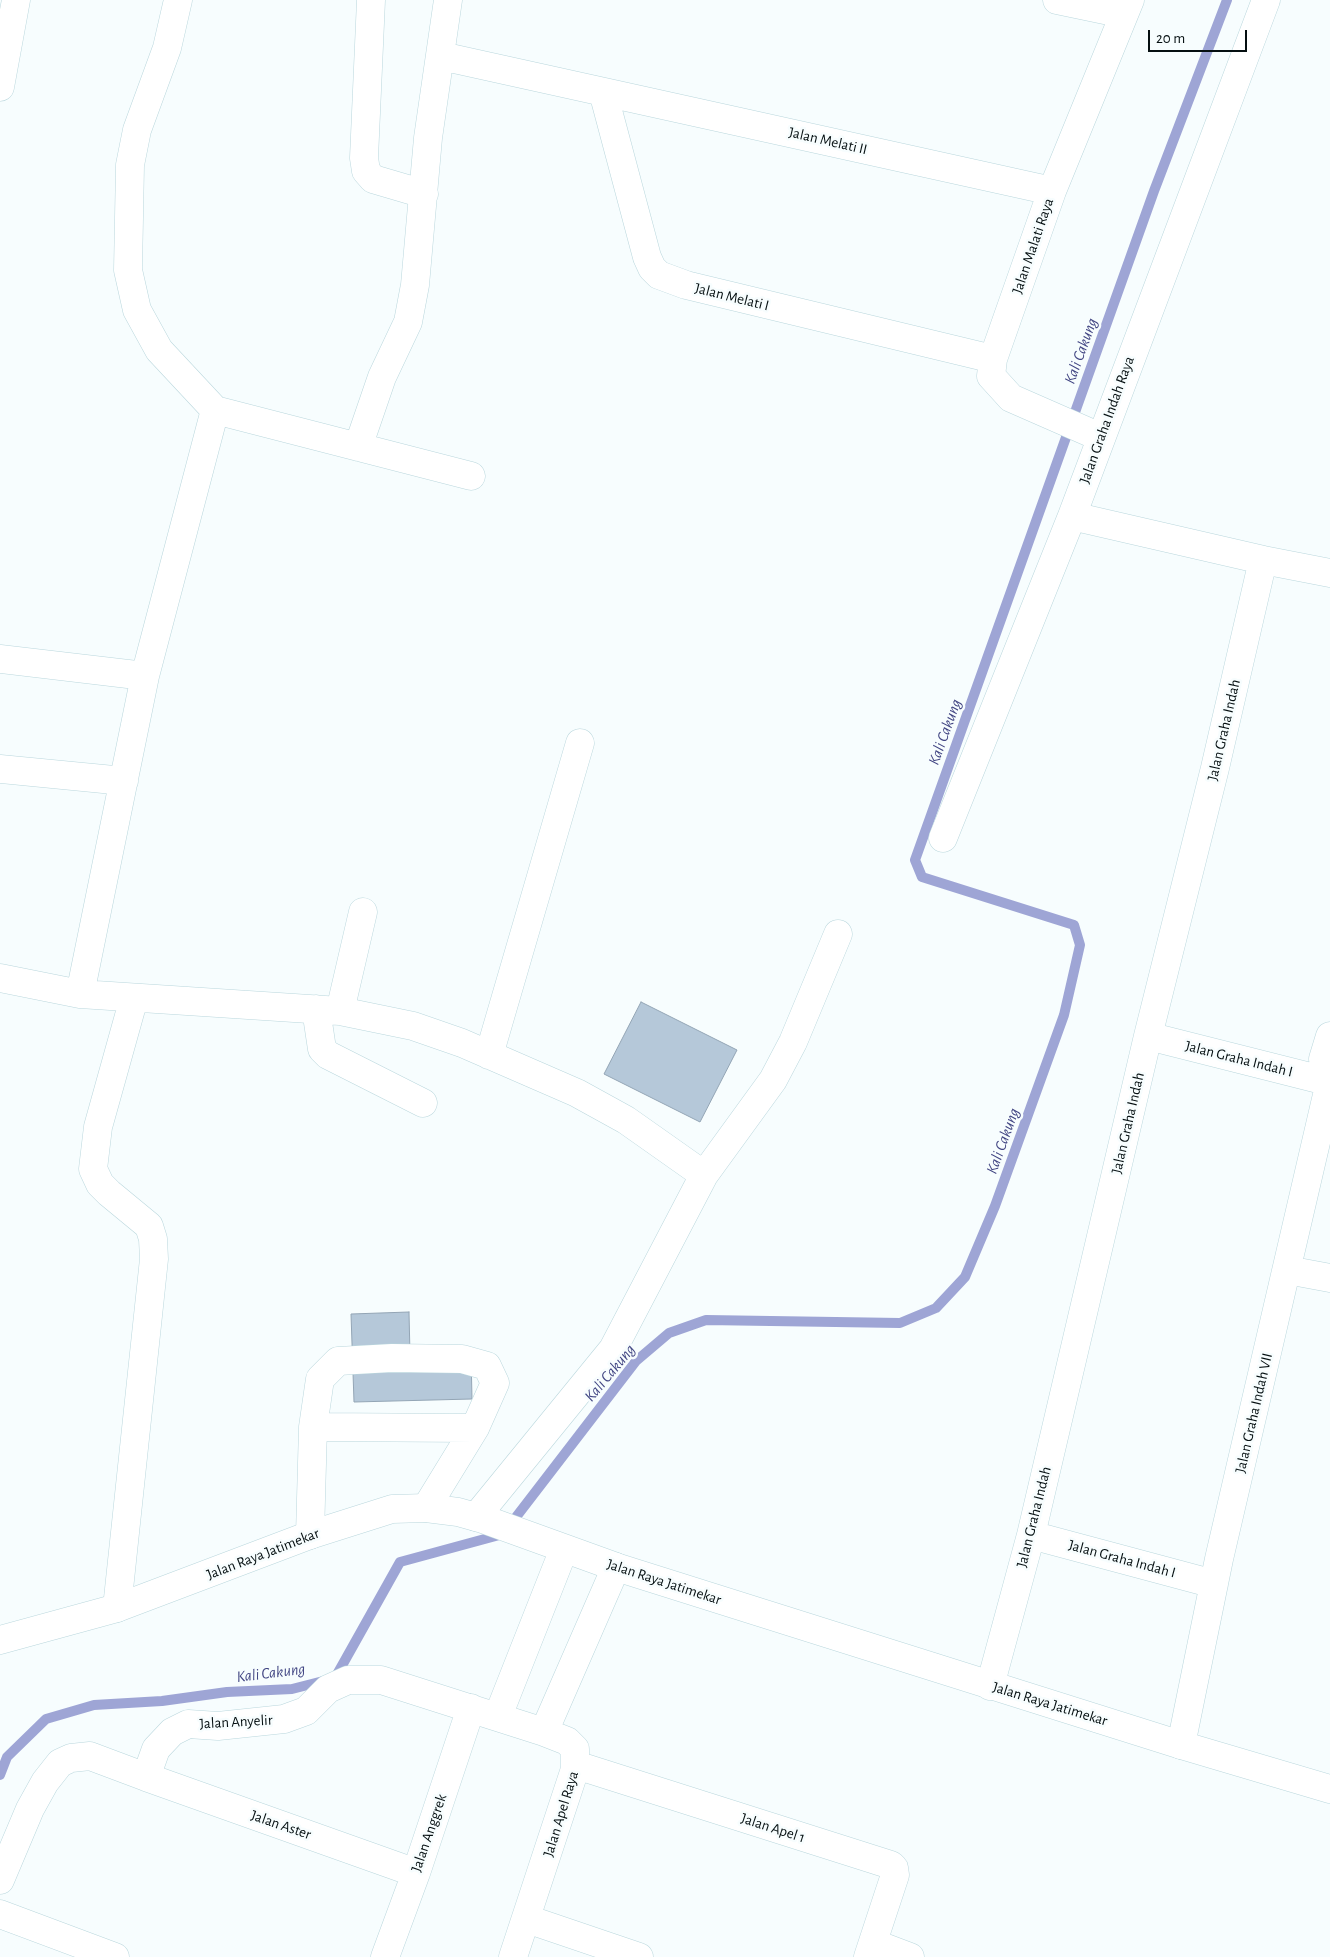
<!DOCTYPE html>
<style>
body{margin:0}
#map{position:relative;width:1330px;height:1957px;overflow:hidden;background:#f7fdfe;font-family:"Alegreya Sans",sans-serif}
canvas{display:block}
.scale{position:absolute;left:1148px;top:30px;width:99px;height:22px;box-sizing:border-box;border:2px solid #050f11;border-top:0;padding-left:6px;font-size:15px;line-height:18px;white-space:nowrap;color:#050f11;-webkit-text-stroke:4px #f7fdfe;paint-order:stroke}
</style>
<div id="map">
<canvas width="1330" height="1957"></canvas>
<div class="scale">20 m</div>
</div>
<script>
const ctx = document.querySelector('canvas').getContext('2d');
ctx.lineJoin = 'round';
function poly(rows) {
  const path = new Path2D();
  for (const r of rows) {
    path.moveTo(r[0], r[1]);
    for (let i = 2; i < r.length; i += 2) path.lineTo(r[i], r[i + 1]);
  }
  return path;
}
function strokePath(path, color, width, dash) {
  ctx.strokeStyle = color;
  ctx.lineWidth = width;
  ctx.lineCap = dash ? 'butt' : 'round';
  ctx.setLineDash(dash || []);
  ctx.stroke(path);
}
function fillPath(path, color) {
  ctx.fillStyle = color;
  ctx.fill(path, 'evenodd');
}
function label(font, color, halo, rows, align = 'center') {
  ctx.font = font + ' "Alegreya Sans",sans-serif';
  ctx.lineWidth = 5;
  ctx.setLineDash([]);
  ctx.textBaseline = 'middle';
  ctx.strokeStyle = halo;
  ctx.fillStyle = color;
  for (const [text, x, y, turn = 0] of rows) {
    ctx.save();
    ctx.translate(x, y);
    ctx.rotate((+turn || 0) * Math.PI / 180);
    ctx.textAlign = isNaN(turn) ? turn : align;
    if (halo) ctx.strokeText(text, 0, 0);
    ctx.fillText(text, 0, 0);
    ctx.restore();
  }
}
strokePath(poly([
 [0,1775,7,1757,46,1719,94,1705,162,1701,227,1692,292,1689,335,1678,400,1562,503,1534,636,1361,669,1333,706,1320,900,1323,936,1308,965,1277,995,1206,1064,1015,1080,945,1074,925,922,877,915,860,1154,191,1227,0]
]), '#9ea5d5', 10);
const building = poly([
 [641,1002,737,1050,700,1122,604,1074,641,1002],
 [409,1312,410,1355,471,1354,472,1399,354,1402,351,1314,409,1312]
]);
fillPath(building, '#b5c8d9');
strokePath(building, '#93a5b5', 1);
const minor = poly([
 [178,0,167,48,137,130,130,165,128,270,137,310,159,350,215,410,471,476],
 [371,0,364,158,366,171,373,179,424,194],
 [1057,0,1124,14],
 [441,56,1052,191],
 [0,87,16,0],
 [603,92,647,257,652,268,659,275,686,285,993,359],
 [1100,437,1011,398,991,376,993,359,1052,191,1130,0],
 [358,447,382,377,408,322,415,285,428,138,448,0],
 [1072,516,1263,560,1330,573],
 [0,659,145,676],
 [0,769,124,781],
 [943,838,1072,516,1266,0],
 [0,978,80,994,340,1011,413,1026,462,1043,577,1093,626,1120,704,1175],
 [80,994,145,676,215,410],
 [316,1009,322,1049,328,1055,423,1103],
 [340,1011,363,912],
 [1148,1036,1330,1082],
 [1330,1036,1323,1059,1330,1082],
 [489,1055,580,743],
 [1287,1270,1330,1278],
 [313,1427,475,1428],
 [476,1517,613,1349,704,1175,773,1080,793,1042,838,934],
 [310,1535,313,1427,320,1379,338,1361,392,1358,462,1359,487,1366,495,1383,475,1428,426,1508],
 [1031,1535,1214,1584],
 [117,1608,154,1259,153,1239,149,1226,109,1193,100,1184,93,1169,98,1127,134,998],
 [990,1686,1031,1535,1148,1036,1215,768,1263,560],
 [498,1716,564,1549],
 [544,1732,616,1567],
 [1181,1745,1219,1559,1330,1082],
 [576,1765,891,1865,894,1868,895,1875,868,1957],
 [146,1777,416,1873],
 [0,1880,30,1809,45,1782,60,1763,71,1758,90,1756,146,1777,156,1749,172,1732,188,1724,218,1726,284,1719,306,1711,328,1689,348,1680,381,1680,544,1732,567,1741,575,1749,575,1769,513,1957],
 [0,1914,115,1957],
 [527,1919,639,1957],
 [873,1943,910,1957],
 [385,1957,416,1873,471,1708]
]);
const major = poly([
 [0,1640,117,1608,310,1535,392,1509,426,1508,458,1512,483,1519,616,1567,1181,1745,1330,1789]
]);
strokePath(minor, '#bad7dd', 29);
strokePath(major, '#bad7dd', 29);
strokePath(minor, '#fff', 28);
strokePath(major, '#fff', 28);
label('15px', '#050f11', '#f7fdfe', [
 ["Jalan Melati II",828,141,13],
 ["Jalan Malati Raya",1033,246,-71],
 ["Jalan Melati I",732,297,14],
 ["Jalan Graha Indah Raya",1107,420,-70],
 ["Jalan Graha Indah",1224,730,-77],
 ["Jalan Graha Indah I",1239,1059,14],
 ["Jalan Graha Indah",1128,1123,-77],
 ["Jalan Graha Indah VII",1254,1413,-77],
 ["Jalan Graha Indah",1034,1517,-76],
 ["Jalan Raya Jatimekar",263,1554,-21],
 ["Jalan Graha Indah I",1122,1559,15],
 ["Jalan Raya Jatimekar",664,1582,18],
 ["Jalan Raya Jatimekar",1050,1704,17],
 ["Jalan Anyelir",236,1722,-3],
 ["Jalan Apel Raya",561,1814,-73],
 ["Jalan Aster",281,1825,19],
 ["Jalan Apel 1",773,1828,18],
 ["Jalan Anggrek",429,1833,-71]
]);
label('italic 16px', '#424683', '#f7fdfe', [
 ["Kali Cakung",1081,351,-70],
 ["Kali Cakung",945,732,-70],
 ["Kali Cakung",1003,1141,-70],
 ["Kali Cakung",610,1373,-50],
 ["Kali Cakung",271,1673,-7]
]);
</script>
